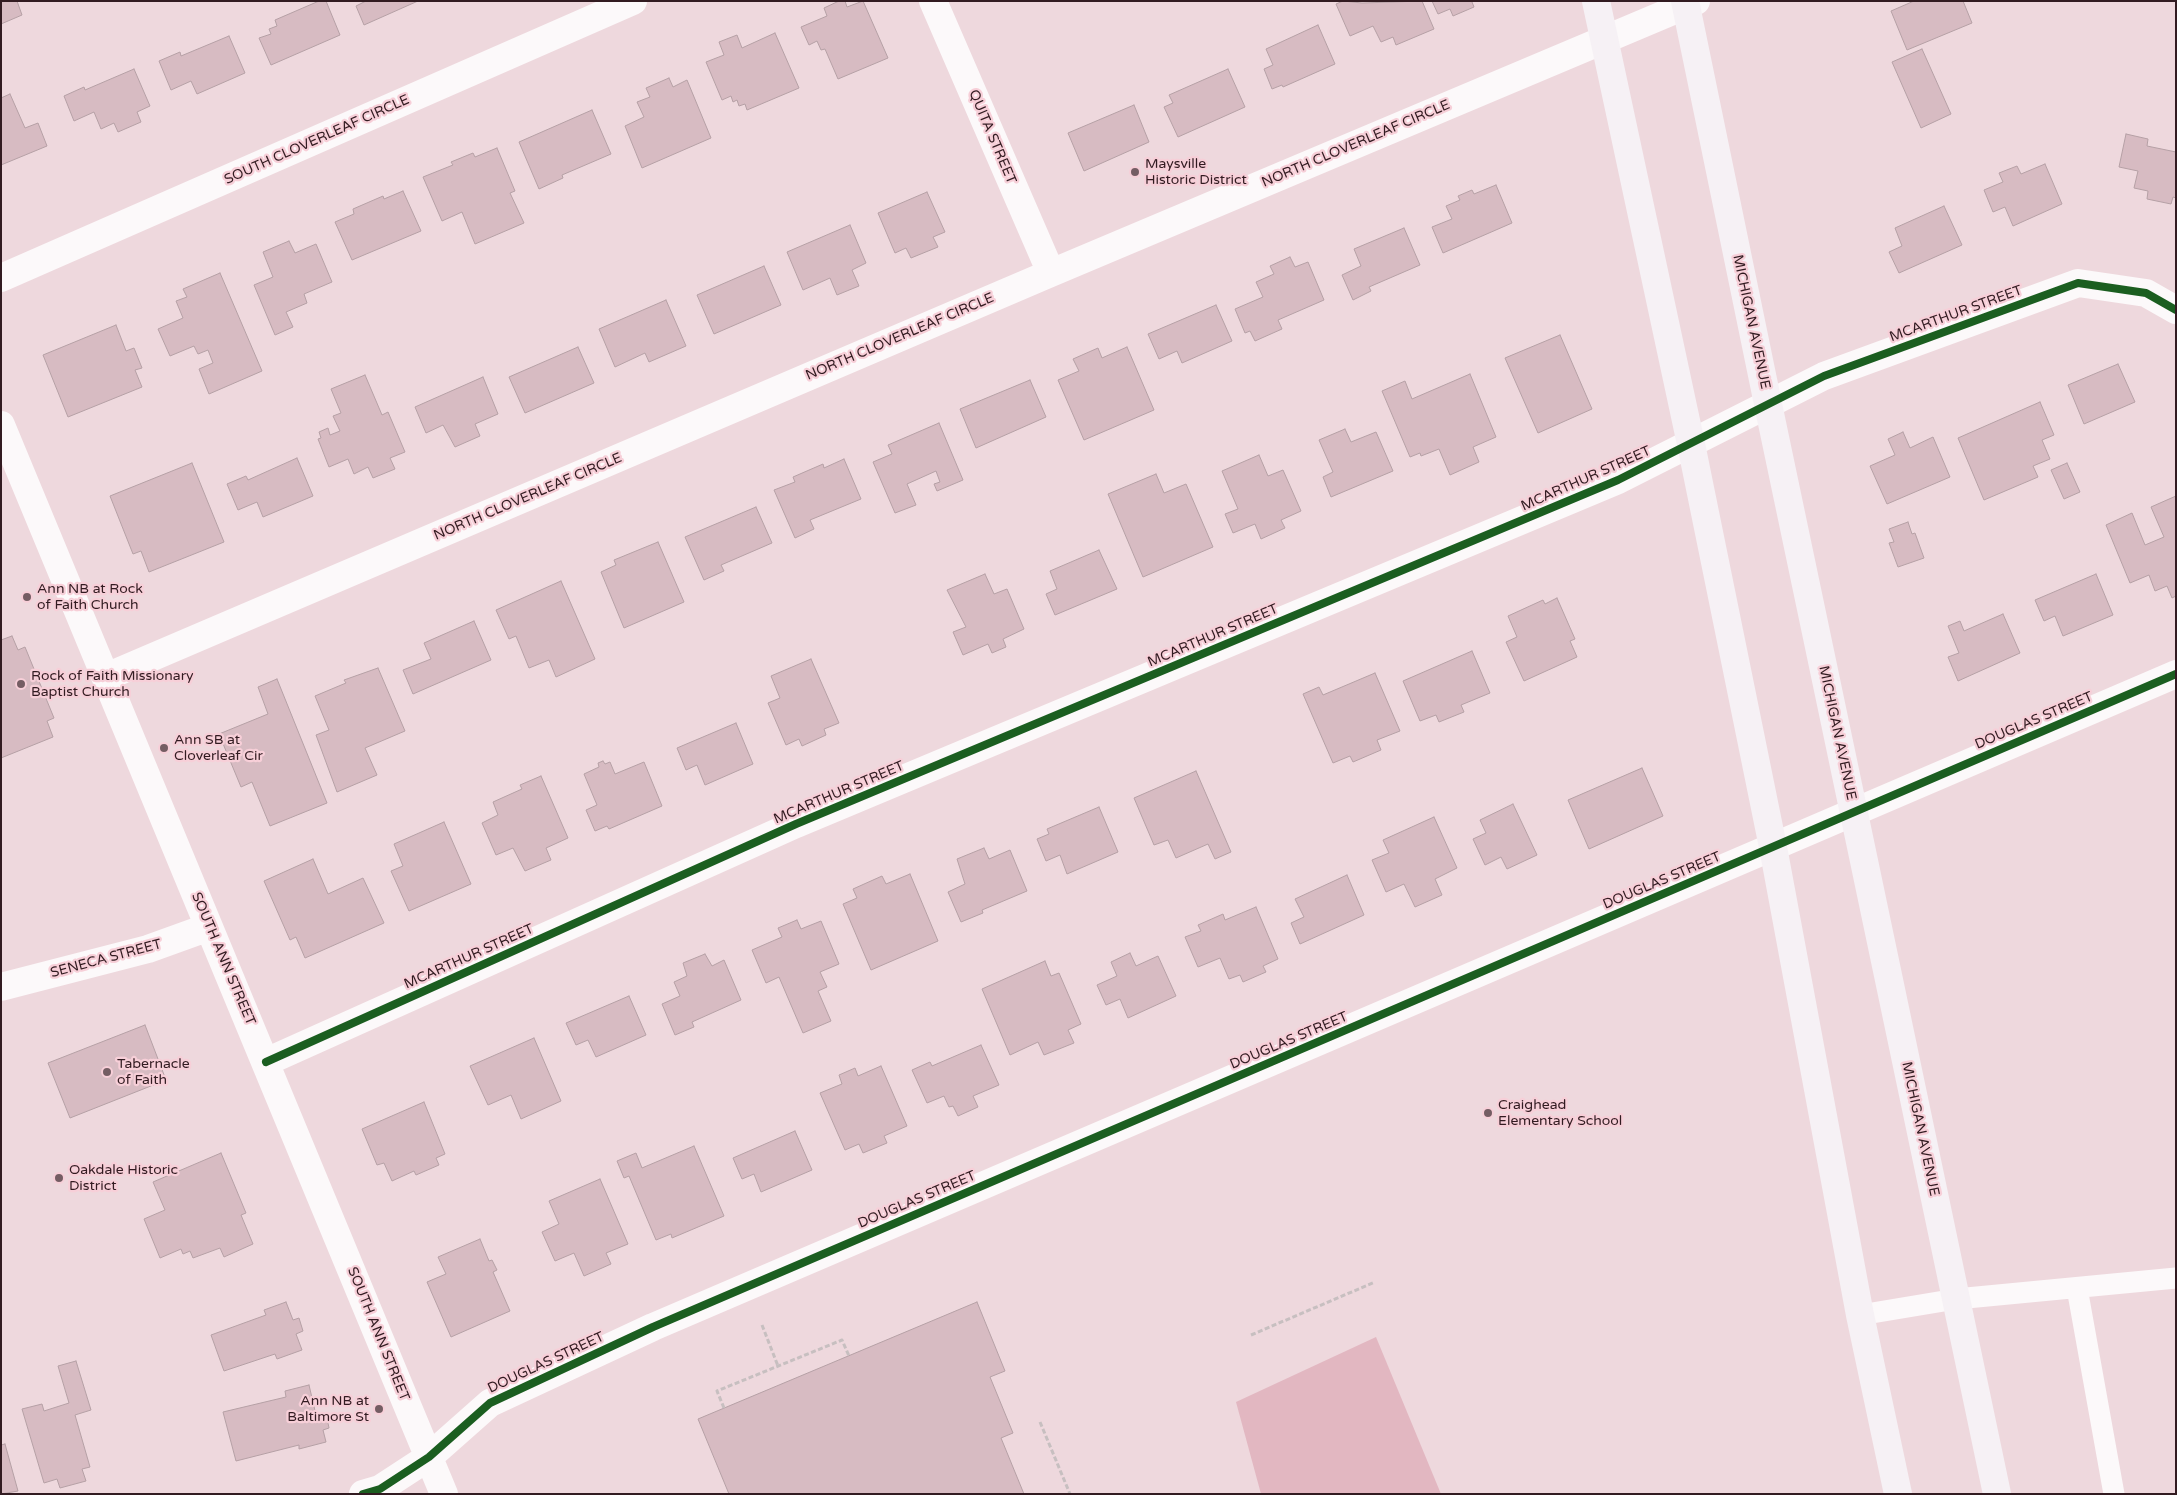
<!DOCTYPE html>
<style>
body{margin:0}
#map{position:relative;width:2177px;height:1495px;overflow:hidden;background:#eed8dd;font-family:"Varela Round",sans-serif}
canvas{display:block}
.frame{position:absolute;inset:0;border:2px solid #321b21;pointer-events:none}
</style>
<div id="map">
<canvas width="2177" height="1495"></canvas>
<div class="frame"></div>
</div>
<script>
const ctx = document.querySelector('canvas').getContext('2d');
ctx.lineJoin = 'round';
function fillPath(path, color) {
  ctx.fillStyle = color;
  ctx.fill(path, 'evenodd');
}
function poly(rows) {
  const path = new Path2D();
  for (const r of rows) {
    path.moveTo(r[0], r[1]);
    for (let i = 2; i < r.length; i += 2) path.lineTo(r[i], r[i + 1]);
  }
  return path;
}
function strokePath(path, color, width, dash) {
  ctx.strokeStyle = color;
  ctx.lineWidth = width;
  ctx.lineCap = dash ? 'butt' : 'round';
  ctx.setLineDash(dash || []);
  ctx.stroke(path);
}
function label(font, color, halo, rows, align = 'center') {
  ctx.font = font + ' "Varela Round",sans-serif';
  ctx.lineWidth = 4.5;
  ctx.setLineDash([]);
  ctx.textBaseline = 'middle';
  ctx.strokeStyle = halo;
  ctx.fillStyle = color;
  for (const [text, x, y, turn = 0] of rows) {
    ctx.save();
    ctx.translate(x, y);
    ctx.rotate((+turn || 0) * Math.PI / 180);
    ctx.textAlign = isNaN(turn) ? turn : align;
    if (halo) ctx.strokeText(text, 0, 0);
    ctx.fillText(text, 0, 0);
    ctx.restore();
  }
}
fillPath(poly([
 [1376,1337,1441,1494,1261,1494,1236,1402]
]), '#e2b7c1');
const building = poly([
 [1,1,17,1,22,15,1,24,1,1],
 [319,1,326,1,340,35,271,65,259,38,271,34,269,29,277,26,275,20,319,1],
 [366,1,418,1,364,25,356,6,366,1],
 [839,1,845,1,847,7,863,1,888,58,838,79,825,49,821,50,817,41,809,45,801,27,827,16,824,8,839,1],
 [1343,1,1362,3,1422,1,1434,29,1396,45,1393,37,1381,42,1373,26,1350,36,1336,4,1343,1],
 [1432,1,1473,1,1472,2,1474,7,1453,16,1450,9,1438,14,1432,1],
 [1914,1,1963,1,1972,23,1907,50,1891,11,1914,1],
 [1318,25,1335,64,1283,87,1282,85,1272,89,1264,69,1273,65,1266,49,1318,25],
 [775,33,799,88,747,110,745,104,739,106,737,100,733,102,731,96,722,100,706,62,724,55,719,42,737,35,742,48,775,33],
 [229,36,245,73,197,94,191,81,171,90,159,61,180,52,181,56,229,36],
 [1922,49,1951,114,1921,128,1892,62,1922,49],
 [134,69,150,106,137,112,141,122,118,132,114,123,101,129,94,112,74,121,64,96,84,87,85,90,134,69],
 [1228,69,1245,107,1178,137,1164,107,1173,103,1169,95,1228,69],
 [669,78,673,87,687,80,711,138,642,168,625,126,644,117,637,102,650,97,646,88,669,78],
 [10,94,25,128,38,123,47,146,1,165,1,98,10,94],
 [1134,105,1149,142,1084,171,1068,133,1134,105],
 [592,110,611,154,562,175,563,178,539,189,519,142,592,110],
 [2126,134,2148,139,2147,146,2176,152,2176,198,2173,197,2171,204,2147,199,2148,191,2134,188,2138,171,2119,167,2126,134],
 [497,148,515,191,510,193,524,223,475,244,462,212,442,221,423,177,453,165,451,162,473,153,475,157,497,148],
 [2045,164,2062,204,2013,226,2005,207,1993,212,1984,190,2003,182,1999,173,2017,166,2021,174,2045,164],
 [1496,185,1512,223,1443,253,1432,227,1452,219,1446,206,1460,200,1458,196,1472,190,1474,194,1496,185],
 [403,191,421,231,352,260,335,222,354,214,353,209,383,196,384,199,403,191],
 [927,192,945,232,933,237,938,247,911,258,906,248,895,253,878,213,927,192],
 [1944,206,1962,245,1899,273,1889,252,1902,246,1895,228,1944,206],
 [850,225,866,263,852,270,859,286,837,295,830,278,803,290,787,252,850,225],
 [1404,228,1420,265,1369,287,1371,291,1353,300,1342,275,1361,266,1354,249,1404,228],
 [289,241,295,253,316,244,332,282,304,294,307,303,286,312,293,327,275,335,254,285,273,277,263,252,289,241],
 [1290,257,1295,267,1308,262,1324,300,1278,320,1282,329,1255,341,1250,331,1245,333,1235,309,1263,297,1256,282,1274,274,1270,266,1290,257],
 [764,266,781,305,714,334,697,295,764,266],
 [220,273,262,371,209,394,199,369,213,363,208,350,198,354,194,346,170,356,158,329,183,318,176,301,187,297,183,289,220,273],
 [666,300,686,346,649,362,645,353,615,367,599,329,666,300],
 [1216,305,1232,341,1182,363,1177,351,1159,359,1148,334,1216,305],
 [116,325,126,351,134,348,142,368,135,370,142,387,68,417,43,355,116,325],
 [1560,335,1592,409,1538,433,1505,358,1560,335],
 [578,347,594,383,525,413,509,377,578,347],
 [1127,347,1154,410,1084,440,1058,380,1079,371,1073,359,1098,348,1102,358,1127,347],
 [2118,364,2135,402,2084,424,2068,385,2118,364],
 [1470,374,1496,437,1473,447,1479,462,1450,475,1439,449,1421,456,1420,453,1410,457,1382,391,1405,381,1412,399,1470,374],
 [365,375,382,415,388,412,405,452,390,458,395,469,373,478,368,467,354,474,348,459,329,467,318,439,321,438,319,432,328,428,330,435,340,431,333,416,341,413,331,389,365,375],
 [483,377,498,414,475,424,480,436,455,447,443,425,426,433,415,407,483,377],
 [1030,380,1046,417,976,448,960,409,1030,380],
 [2040,402,2054,435,2042,440,2050,459,2033,466,2038,477,1984,500,1958,438,2040,402],
 [939,423,963,480,937,491,934,484,940,482,936,471,907,484,916,505,895,513,873,462,892,454,888,445,939,423],
 [1345,429,1351,442,1376,432,1393,471,1331,497,1323,477,1333,472,1319,440,1345,429],
 [1903,432,1910,448,1933,437,1950,477,1887,504,1870,466,1895,455,1888,439,1903,432],
 [1259,455,1268,476,1283,470,1301,511,1281,520,1285,528,1261,539,1255,524,1233,533,1225,514,1238,509,1222,471,1259,455],
 [297,458,313,496,263,517,257,502,238,510,227,484,246,476,248,480,297,458],
 [844,459,861,499,810,520,814,529,795,538,774,490,795,482,793,477,823,464,824,468,844,459],
 [192,463,224,542,149,572,141,551,133,554,110,496,192,463],
 [2067,463,2080,492,2064,499,2051,470,2067,463],
 [1156,474,1164,493,1186,484,1213,547,1143,577,1108,494,1156,474],
 [2176,496,2176,596,2172,598,2167,586,2155,591,2149,575,2130,583,2106,525,2132,513,2145,545,2164,537,2151,507,2176,496],
 [756,507,772,543,721,565,724,571,704,580,685,537,756,507],
 [1908,522,1912,534,1915,533,1924,558,1898,567,1889,543,1894,542,1889,529,1908,522],
 [658,542,684,602,624,628,601,572,616,565,614,560,658,542],
 [1099,550,1117,589,1055,615,1046,594,1057,589,1050,571,1099,550],
 [985,574,994,594,1007,589,1024,629,1003,639,1006,647,992,653,988,644,963,655,953,632,966,627,947,590,985,574],
 [2096,574,2113,615,2063,636,2055,616,2044,621,2035,600,2096,574],
 [561,581,595,659,556,677,549,660,529,668,516,636,509,639,496,610,561,581],
 [1557,598,1575,639,1570,641,1577,657,1524,681,1506,642,1517,637,1508,616,1543,600,1545,604,1557,598],
 [2003,614,2020,653,1958,681,1948,657,1959,653,1948,626,1960,621,1964,631,2003,614],
 [474,621,491,660,413,694,403,670,431,659,424,643,474,621],
 [12,636,18,650,25,647,54,718,47,721,53,737,1,758,1,640,12,636],
 [1472,651,1490,693,1461,705,1464,712,1439,722,1436,715,1420,721,1403,681,1472,651],
 [811,659,839,723,824,729,826,735,802,746,799,739,786,745,768,703,780,698,771,676,811,659],
 [378,668,405,731,365,748,377,775,337,792,316,735,329,730,315,696,346,683,344,680,378,668],
 [1375,673,1400,731,1377,740,1381,750,1353,762,1350,756,1333,763,1303,694,1319,687,1323,695,1375,673],
 [277,679,327,803,270,826,252,782,241,787,219,734,268,714,258,687,277,679],
 [736,723,753,764,705,785,697,765,686,770,677,748,736,723],
 [603,761,605,764,610,762,615,774,644,762,662,806,609,829,607,826,595,831,586,810,597,805,584,774,599,767,598,763,603,761],
 [1642,768,1663,816,1589,849,1568,800,1642,768],
 [1196,771,1231,852,1215,859,1208,844,1176,858,1168,840,1154,845,1134,798,1196,771],
 [541,776,568,838,546,848,551,860,525,871,513,848,496,855,482,823,498,815,493,802,522,789,520,785,541,776],
 [1513,804,1537,855,1507,869,1501,857,1485,865,1473,839,1486,833,1480,820,1513,804],
 [1099,807,1118,852,1067,874,1060,855,1046,861,1037,839,1049,834,1047,829,1099,807],
 [1434,817,1457,868,1435,879,1442,895,1415,907,1404,884,1386,892,1372,860,1389,853,1383,840,1434,817],
 [444,822,471,884,409,911,391,871,403,866,394,844,444,822],
 [984,848,989,859,1010,850,1027,891,982,910,983,913,961,922,948,892,965,884,957,859,984,848],
 [313,859,328,894,363,878,384,923,305,958,296,937,290,940,264,881,313,859],
 [910,874,938,941,871,970,843,904,857,898,853,889,882,876,886,884,910,874],
 [1347,875,1364,915,1300,944,1291,923,1304,917,1295,899,1347,875],
 [1256,907,1278,959,1263,966,1266,972,1243,982,1240,975,1229,979,1220,958,1198,967,1185,937,1201,931,1198,925,1223,914,1225,920,1256,907],
 [797,920,801,929,821,921,839,964,820,972,827,987,818,991,831,1021,803,1033,779,977,766,983,752,950,782,937,778,928,797,920],
 [1130,953,1136,966,1158,956,1176,996,1128,1018,1120,999,1106,1005,1097,985,1117,976,1111,962,1130,953],
 [705,954,712,966,724,960,741,1000,692,1022,694,1027,675,1035,662,1004,680,996,674,982,687,976,683,963,705,954],
 [1045,961,1051,976,1059,973,1081,1024,1068,1030,1074,1043,1044,1055,1038,1042,1010,1055,982,989,1045,961],
 [629,996,646,1035,596,1057,588,1040,576,1045,566,1023,629,996],
 [145,1025,166,1080,70,1118,48,1063,145,1025],
 [534,1038,561,1101,521,1119,511,1095,488,1105,470,1066,534,1038],
 [981,1045,999,1085,973,1096,978,1107,958,1116,953,1106,949,1107,944,1096,927,1103,912,1070,930,1062,932,1066,981,1045],
 [881,1066,907,1126,884,1136,887,1143,863,1153,859,1144,845,1150,820,1093,842,1084,839,1075,855,1068,858,1076,881,1066],
 [424,1102,445,1154,436,1158,439,1165,416,1175,414,1171,392,1181,384,1163,377,1165,362,1129,424,1102],
 [795,1131,812,1170,761,1192,754,1174,742,1179,733,1158,795,1131],
 [694,1146,724,1216,672,1238,671,1234,656,1240,629,1176,624,1178,617,1161,636,1153,642,1168,694,1146],
 [221,1153,246,1213,241,1215,253,1244,224,1257,220,1248,193,1258,190,1251,183,1254,181,1249,160,1258,144,1219,165,1210,153,1182,221,1153],
 [600,1179,628,1244,606,1253,611,1264,584,1276,574,1253,555,1261,542,1232,559,1224,549,1201,600,1179],
 [480,1239,489,1261,492,1260,497,1270,493,1272,510,1311,451,1337,427,1282,446,1274,438,1257,480,1239],
 [286,1302,293,1320,299,1318,303,1331,296,1334,302,1350,277,1359,275,1354,224,1371,211,1335,266,1315,264,1310,286,1302],
 [977,1302,1005,1371,990,1377,1013,1433,1001,1438,1024,1494,729,1494,698,1419,977,1302],
 [76,1361,91,1410,75,1415,90,1467,82,1469,86,1481,60,1488,57,1479,44,1483,22,1409,42,1404,44,1411,69,1403,58,1366,76,1361],
 [309,1385,316,1415,326,1413,329,1428,323,1430,326,1442,299,1449,299,1445,236,1461,223,1412,286,1397,285,1391,309,1385],
 [5,1444,18,1491,1,1494,1,1445,5,1444]
]);
fillPath(building, '#d7bbc2');
strokePath(building, '#b5a0a5', 1);
strokePath(poly([
 [762,1325,778,1366],
 [1251,1335,1375,1282],
 [724,1408,717,1391,842,1340,849,1356],
 [1040,1422,1070,1494]
]), '#c7bfc0', 3, [5, 2.5]);
strokePath(poly([
 [2077,1288,2114,1494],
 [1860,1315,1956,1299,2176,1278]
]), '#fcf9fa', 21);
strokePath(poly([
 [933,1,1051,273],
 [1,278,633,1],
 [1,425,444,1494],
 [106,677,1051,273,1696,1],
 [1,987,148,949,209,927],
 [266,1062,796,824,1618,480,1824,376,2078,283,2146,293,2176,310],
 [363,1494,380,1489,429,1457,490,1403,653,1327,2176,674]
]), '#fcf9fa', 28);
strokePath(poly([
 [1596,1,1691,444,1773,847,1860,1315,1898,1494],
 [1685,1,1768,404,1997,1494]
]), '#f6f1f5', 28);
strokePath(poly([
 [266,1062,796,824,1618,480,1824,376,2078,283,2146,293,2176,310],
 [363,1494,380,1489,429,1457,490,1403,653,1327,2176,674]
]), '#1b5e20', 8);
for (const [x, y, r, color] of [
 [1135,172,5,"#745d63"],
 [27,597,5,"#745d63"],
 [21,684,5,"#745d63"],
 [164,748,5,"#745d63"],
 [107,1072,5,"#745d63"],
 [1488,1113,5,"#745d63"],
 [59,1178,5,"#745d63"],
 [379,1409,5,"#745d63"]
]) {
  const dot = new Path2D();
  dot.arc(x, y, r, 0, 2 * Math.PI);
  ctx.fillStyle = color;
  ctx.fill(dot);
  strokePath(dot, '#f7cfd8', 2);
}
label('14px', '#321b21', '#f7cfd8', [
 ["QUITA STREET",992,137,67],
 ["SOUTH CLOVERLEAF CIRCLE",317,140,-24],
 ["NORTH CLOVERLEAF CIRCLE",1356,144,-23],
 ["MCARTHUR STREET",1956,314,-20],
 ["MICHIGAN AVENUE",1751,322,78],
 ["NORTH CLOVERLEAF CIRCLE",900,337,-23],
 ["MCARTHUR STREET",1586,479,-24],
 ["NORTH CLOVERLEAF CIRCLE",528,497,-23],
 ["MCARTHUR STREET",1213,636,-23],
 ["DOUGLAS STREET",2034,721,-23],
 ["MICHIGAN AVENUE",1837,733,78],
 ["MCARTHUR STREET",839,793,-23],
 ["DOUGLAS STREET",1662,881,-23],
 ["MCARTHUR STREET",469,957,-24],
 ["SENECA STREET",106,959,-15],
 ["SOUTH ANN STREET",223,959,67],
 ["DOUGLAS STREET",1289,1041,-23],
 ["MICHIGAN AVENUE",1920,1129,78],
 ["DOUGLAS STREET",917,1200,-23],
 ["SOUTH ANN STREET",378,1334,68],
 ["DOUGLAS STREET",546,1363,-25]
]);
label('14px', '#321b21', '#f7cfd8', [
 ["Maysville",1145,164],
 ["Historic District",1145,180],
 ["Ann NB at Rock",37,589],
 ["of Faith Church",37,605],
 ["Rock of Faith Missionary",31,676],
 ["Baptist Church",31,692],
 ["Ann SB at",174,740],
 ["Cloverleaf Cir",174,756],
 ["Tabernacle",117,1064],
 ["of Faith",117,1080],
 ["Craighead",1498,1105],
 ["Elementary School",1498,1121],
 ["Oakdale Historic",69,1170],
 ["District",69,1186],
 ["Ann NB at",369,1401,"right"],
 ["Baltimore St",369,1417,"right"]
], 'left');
</script>
